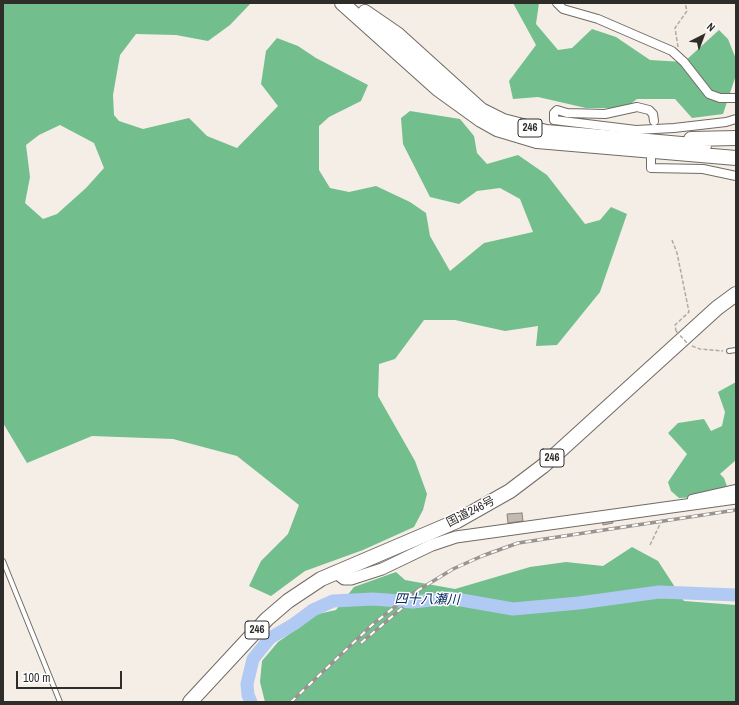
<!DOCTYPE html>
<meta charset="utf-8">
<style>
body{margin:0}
#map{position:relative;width:739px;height:705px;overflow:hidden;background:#f4eee6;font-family:"Archivo Narrow",sans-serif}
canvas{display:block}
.frame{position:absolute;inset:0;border:4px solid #2f2d2a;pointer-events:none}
.north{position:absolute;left:683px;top:16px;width:40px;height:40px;-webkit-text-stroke:3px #fff;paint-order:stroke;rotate:42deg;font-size:11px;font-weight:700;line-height:16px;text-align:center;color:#2f2d2a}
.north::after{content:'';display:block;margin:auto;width:14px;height:18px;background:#2f2d2a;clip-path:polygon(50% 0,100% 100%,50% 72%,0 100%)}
.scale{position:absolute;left:16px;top:671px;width:106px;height:18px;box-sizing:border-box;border:2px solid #2f2d2a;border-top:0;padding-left:5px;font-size:12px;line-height:14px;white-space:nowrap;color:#2f2d2a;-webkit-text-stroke:3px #fff;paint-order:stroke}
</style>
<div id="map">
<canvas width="739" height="705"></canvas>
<div class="frame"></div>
<div class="north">N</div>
<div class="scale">100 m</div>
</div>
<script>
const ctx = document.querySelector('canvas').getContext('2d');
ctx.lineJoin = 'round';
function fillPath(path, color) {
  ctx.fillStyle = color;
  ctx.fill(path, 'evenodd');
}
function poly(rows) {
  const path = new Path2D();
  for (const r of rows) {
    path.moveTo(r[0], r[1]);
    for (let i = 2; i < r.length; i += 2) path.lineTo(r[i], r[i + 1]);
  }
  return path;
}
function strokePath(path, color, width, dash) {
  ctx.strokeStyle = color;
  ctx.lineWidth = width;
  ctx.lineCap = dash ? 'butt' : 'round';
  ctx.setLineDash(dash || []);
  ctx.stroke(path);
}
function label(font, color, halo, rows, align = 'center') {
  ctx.font = font + ' "Archivo Narrow","Noto Sans JP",sans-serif';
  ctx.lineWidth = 3;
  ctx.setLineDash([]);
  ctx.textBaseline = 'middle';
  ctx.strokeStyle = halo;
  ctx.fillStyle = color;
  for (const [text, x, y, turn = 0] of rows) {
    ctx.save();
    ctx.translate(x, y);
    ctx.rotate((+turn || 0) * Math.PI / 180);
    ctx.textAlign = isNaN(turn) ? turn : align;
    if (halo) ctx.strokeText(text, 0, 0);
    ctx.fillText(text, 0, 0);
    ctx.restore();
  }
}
fillPath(poly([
 [3,3,251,3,230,25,208,41,176,35,136,34,120,55,113,95,114,115,119,121,143,129,189,118,207,136,237,148,278,106,261,84,266,51,277,38,298,46,316,58,368,85,361,101,329,117,319,126,319,170,330,188,349,192,376,186,410,202,426,213,430,236,450,271,484,243,533,232,520,199,500,188,477,191,459,204,430,197,403,144,401,118,410,111,460,119,474,136,477,153,487,164,518,155,547,175,585,224,600,220,611,207,627,214,600,292,557,345,536,346,538,326,505,331,455,320,424,320,395,359,379,364,378,396,415,461,427,494,423,510,414,527,363,550,305,571,271,596,249,586,261,561,288,534,299,505,237,456,173,439,92,436,27,463,3,423],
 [60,125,94,143,104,168,86,188,57,214,43,219,25,203,30,177,26,145,39,135],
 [513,3,539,3,536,24,558,50,572,48,592,29,616,37,650,60,684,62,719,30,728,39,736,59,736,75,723,114,692,118,675,99,637,99,625,108,586,108,538,97,513,99,509,81,536,45],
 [736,382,736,460,720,474,724,478,730,495,679,498,671,491,668,482,687,454,668,433,678,423,704,419,711,431,722,426,725,412,718,392],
 [632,547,658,561,684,601,736,605,736,702,265,702,260,682,262,661,278,642,318,614,336,610,354,587,396,572,405,580,455,589,530,567,566,562,603,566]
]), '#72be8c');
strokePath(poly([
 [251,702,248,695,247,684,253,659,270,638,294,624,313,610,333,601,373,599,413,602,450,598,513,609,579,603,659,592,736,595]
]), '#b1caf3', 13);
const building = poly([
 [522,513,523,521,508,523,507,514,522,513],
 [612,518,613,523,603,525,602,520,612,518]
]);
fillPath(building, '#c1bbb4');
strokePath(building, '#89837c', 1);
const lane = poly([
 [729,351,736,350],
 [3,561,60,702]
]);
const street = poly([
 [557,3,563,9,598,19,672,51,684,62,709,94,720,98,736,98],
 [654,121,653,114,649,110,637,107,605,114,567,113,557,110,554,113,554,120,636,130,674,128,726,122,736,119],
 [651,158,651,168,703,169,736,176],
 [692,499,736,489]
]);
const secondary = poly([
 [335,572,344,579,351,579,382,569,432,545,456,537,736,498]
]);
const highway = poly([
 [342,3,438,89,481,120,497,129,537,141,736,158],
 [365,12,397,34,481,110,503,121,546,132,704,146],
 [691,139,736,138],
 [190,702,267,619,288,601,321,579,457,521,510,491,543,466,717,308,736,294]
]);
strokePath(lane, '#716b64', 6);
strokePath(street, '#716b64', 10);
strokePath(secondary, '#716b64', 13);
strokePath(highway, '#716b64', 16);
strokePath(poly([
 [678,47,675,28,687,11,685,3],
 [672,240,677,253,689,312,675,325,676,331],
 [692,346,700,349,723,351],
 [650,545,663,518]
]), '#afaaa4', 1.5, [4, 2]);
strokePath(lane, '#fff', 4);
strokePath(street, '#fff', 8);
strokePath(secondary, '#fff', 11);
strokePath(highway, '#fff', 14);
const rail = poly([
 [361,643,402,608],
 [291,702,372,625,407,597,453,569,482,556,518,543,736,510]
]);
strokePath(rail, '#99948f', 3.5);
strokePath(rail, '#fff', 2, [6]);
strokePath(poly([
 [676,331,688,344]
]), '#afaaa4', 1.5, [4, 2]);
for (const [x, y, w] of [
 [530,128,24],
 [552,458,24],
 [257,630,24]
]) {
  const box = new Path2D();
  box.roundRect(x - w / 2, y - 9, w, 18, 3);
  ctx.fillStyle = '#fff';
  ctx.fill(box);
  strokePath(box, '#2f2d2a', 1);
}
label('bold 11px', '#2f2d2a', null, [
 ["246",530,128],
 ["246",552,458],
 ["246",257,630]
]);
label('12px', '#2f2d2a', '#fff', [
 ["国道246号",471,512,-27]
]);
label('italic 13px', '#032860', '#fff', [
 ["四十八瀬川",427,600,1]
]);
</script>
